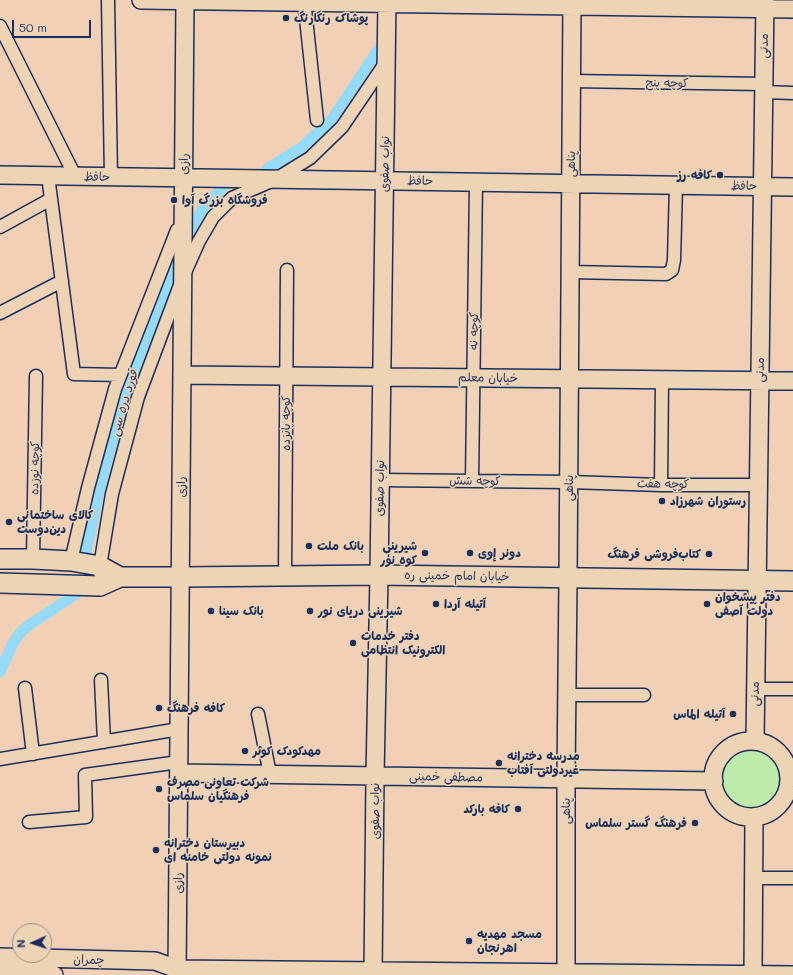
<!DOCTYPE html>
<meta charset="utf-8">
<style>
body{margin:0}
#map{position:relative;width:793px;height:975px;overflow:hidden;background:#f1d0b5;font-family:Mali,sans-serif}
canvas{display:block}
.north{position:absolute;left:12px;top:923px;width:40px;height:40px;box-sizing:border-box;background:#eed3b5;border:1px solid #9a9192;border-radius:50%;rotate:267deg;font-size:11px;font-weight:700;line-height:16px;text-align:center;color:#1b2f5e}
.north::after{content:'';display:block;margin:auto;width:14px;height:18px;background:#1b2f5e;clip-path:polygon(50% 0,100% 100%,50% 72%,0 100%)}
.scale{position:absolute;left:12px;top:20px;width:79px;height:18px;box-sizing:border-box;border:2px solid #1b2f5e;border-top:0;padding-left:5px;font-size:12px;line-height:14px;white-space:nowrap;color:#1b2f5e;-webkit-text-stroke:3px #eed3b5;paint-order:stroke}
</style>
<div id="map">
<canvas width="793" height="975"></canvas>
<div class="north">N</div>
<div class="scale">50 m</div>
</div>
<script>
const ctx = document.querySelector('canvas').getContext('2d');
ctx.lineJoin = 'round';
function fillPath(path, color) {
  ctx.fillStyle = color;
  ctx.fill(path, 'evenodd');
}
function poly(rows) {
  const path = new Path2D();
  for (const r of rows) {
    if (r.length === 3) {
      path.moveTo(r[0] + r[2], r[1]);
      path.arc(r[0], r[1], r[2], 0, 2 * Math.PI);
      continue;
    }
    path.moveTo(r[0], r[1]);
    for (let i = 2; i < r.length; i += 2) path.lineTo(r[i], r[i + 1]);
  }
  return path;
}
function strokePath(path, color, width, dash) {
  ctx.strokeStyle = color;
  ctx.lineWidth = width;
  ctx.lineCap = dash ? 'butt' : 'round';
  ctx.setLineDash(dash || []);
  ctx.stroke(path);
}
function label(font, color, halo, rows, align = 'center') {
  ctx.font = font + ' Mali,"Playpen Sans Arabic",sans-serif';
  ctx.lineWidth = 3;
  ctx.setLineDash([]);
  ctx.textBaseline = 'middle';
  ctx.strokeStyle = halo;
  ctx.fillStyle = color;
  for (const [text, x, y, turn = 0] of rows) {
    ctx.save();
    ctx.translate(x, y);
    ctx.rotate((+turn || 0) * Math.PI / 180);
    ctx.textAlign = isNaN(turn) ? turn : align;
    if (halo) ctx.strokeText(text, 0, 0);
    ctx.fillText(text, 0, 0);
    ctx.restore();
  }
}
fillPath(poly([
 [751,779,29]
]), '#bdebaa');
strokePath(poly([
 [267,169,302,147,332,119,377,51],
 [187,235,203,208,224,186],
 [86,552,99,491,125,393,178,258],
 [0,672,13,643,20,633,29,625,82,590]
]), '#95daf7', 11);
const street = poly([
 [108,0,111,177],
 [304,0,317,120],
 [0,26,75,176],
 [571,81,764,84],
 [763,92,793,93],
 [48,176,74,374,120,375],
 [0,227,51,199],
 [570,272,666,274,672,270,674,260,676,185],
 [0,313,62,281],
 [380,480,569,482,661,485,758,485],
 [472,481,476,182],
 [661,485,662,380],
 [33,559,36,376],
 [71,561,88,488,115,389,177,230],
 [100,573,100,566,112,494,138,397,183,277,199,241,213,217,232,198,276,179,310,158,342,127,386,62],
 [285,576,287,270],
 [101,680,104,742],
 [25,688,33,754],
 [755,689,793,689],
 [567,695,644,695],
 [258,714,270,774],
 [0,759,179,729],
 [29,822,86,817,85,775,179,762],
 [753,878,793,878]
]);
const secondary = poly([
 [141,0,793,9],
 [0,175,793,187],
 [182,375,793,381],
 [755,741,765,0],
 [751,779,38],
 [179,773,714,781],
 [0,957,155,961,177,969,793,975],
 [0,974,54,975],
 [177,975,185,0],
 [373,975,375,776,379,575,387,0],
 [566,975,566,779,568,578,572,0],
 [753,975,754,817]
]);
const primary = poly([
 [0,559,33,559,71,561,100,566,120,577],
 [0,583,100,586,120,577,181,577,379,575,793,581]
]);
strokePath(street, '#1b2f5e', 15);
strokePath(secondary, '#1b2f5e', 20);
strokePath(primary, '#1b2f5e', 22);
strokePath(street, '#eed3b5', 12);
strokePath(secondary, '#eed3b5', 17);
strokePath(primary, '#eed3b5', 19);
for (const [x, y, r, color] of [
 [286,18,4,"#1b2f5e"],
 [720,175,4,"#1b2f5e"],
 [174,200,4,"#1b2f5e"],
 [662,501,4,"#1b2f5e"],
 [9,522,4,"#1b2f5e"],
 [309,546,4,"#1b2f5e"],
 [425,553,4,"#1b2f5e"],
 [470,553,4,"#1b2f5e"],
 [709,554,4,"#1b2f5e"],
 [436,604,4,"#1b2f5e"],
 [707,604,4,"#1b2f5e"],
 [211,611,4,"#1b2f5e"],
 [310,611,4,"#1b2f5e"],
 [353,643,4,"#1b2f5e"],
 [159,708,4,"#1b2f5e"],
 [733,714,4,"#1b2f5e"],
 [245,751,4,"#1b2f5e"],
 [499,763,4,"#1b2f5e"],
 [159,789,4,"#1b2f5e"],
 [518,809,4,"#1b2f5e"],
 [695,823,4,"#1b2f5e"],
 [156,850,4,"#1b2f5e"],
 [469,941,4,"#1b2f5e"]
]) {
  const dot = new Path2D();
  dot.arc(x, y, r, 0, 2 * Math.PI);
  ctx.fillStyle = color;
  ctx.fill(dot);
  strokePath(dot, '#eed3b5', 1.5);
}
label('bold 12px', '#1b2f5e', '#eed3b5', [
 ["پوشاک رنگارنگ",294,18],
 ["کافه رز",712,175,"right"],
 ["فروشگاه بزرگ آوا",182,200],
 ["رستوران شهرزاد",670,501],
 ["کالای ساختمانی",17,515],
 ["دین‌دوست",17,529],
 ["بانک ملت",317,546],
 ["شیرینی",417,546,"right"],
 ["کوه نور",417,560,"right"],
 ["دونر إوی",478,553],
 ["کتاب‌فروشی فرهنگ",701,554,"right"],
 ["دفتر پیشخوان",715,597],
 ["دولت آصفی",715,611],
 ["آتیله آردا",444,604],
 ["بانک سینا",219,611],
 ["شیرینی دریای نور",318,611],
 ["دفتر خدمات",361,636],
 ["الکترونیک انتظامی",361,650],
 ["کافه فرهنگ",167,708],
 ["آتیله الماس",725,714,"right"],
 ["مهدکودک کوثر",253,751],
 ["مدرسه دخترانه",507,756],
 ["غیردولتی آفتاب",507,770],
 ["شرکت تعاونی مصرف",167,782],
 ["فرهنگیان سلماس",167,796],
 ["کافه بارکد",510,809,"right"],
 ["فرهنگ گستر سلماس",687,823,"right"],
 ["دبیرستان دخترانه",164,843],
 ["نمونه دولتی خامنه ای",164,857],
 ["مسجد مهدیه",477,934],
 ["اهرنجان",477,948]
], 'left');
label('12px', '#1b2f5e', '#eed3b5', [
 ["مدنی",764,46,-89],
 ["کوچه پنج",667,83,1],
 ["رازی",184,164,-89],
 ["نواب صفوی",385,164,-89],
 ["پناهی",571,164,-90],
 ["حافظ",97,177,1],
 ["حافظ",420,181,1],
 ["حافظ",744,186,1],
 ["کوچه نه",474,331,-89],
 ["مدنی",760,370,-89],
 ["خیابان معلم",488,378,1],
 ["کوچه پانزده",286,423,-90],
 ["کوچه نوزده",35,468,-89],
 ["کوچه شش",475,481,1],
 ["کوچه هفت",663,484,1],
 ["رازی",181,487,-90],
 ["نواب صفوی",380,488,-89],
 ["پناهی",569,488,-90],
 ["خیابان امام خمینی ره",457,576,1],
 ["مدنی",755,694,-89],
 ["مصطفی خمینی",446,777,1],
 ["نواب صفوی",375,811,-90],
 ["پناهی",566,811,-90],
 ["رازی",178,883,-90],
 ["چمران",89,960,1]
]);
label('italic 13px', '#27406d', '#eed3b5', [
 ["قورد دره سی",124,403,-73]
]);
</script>
